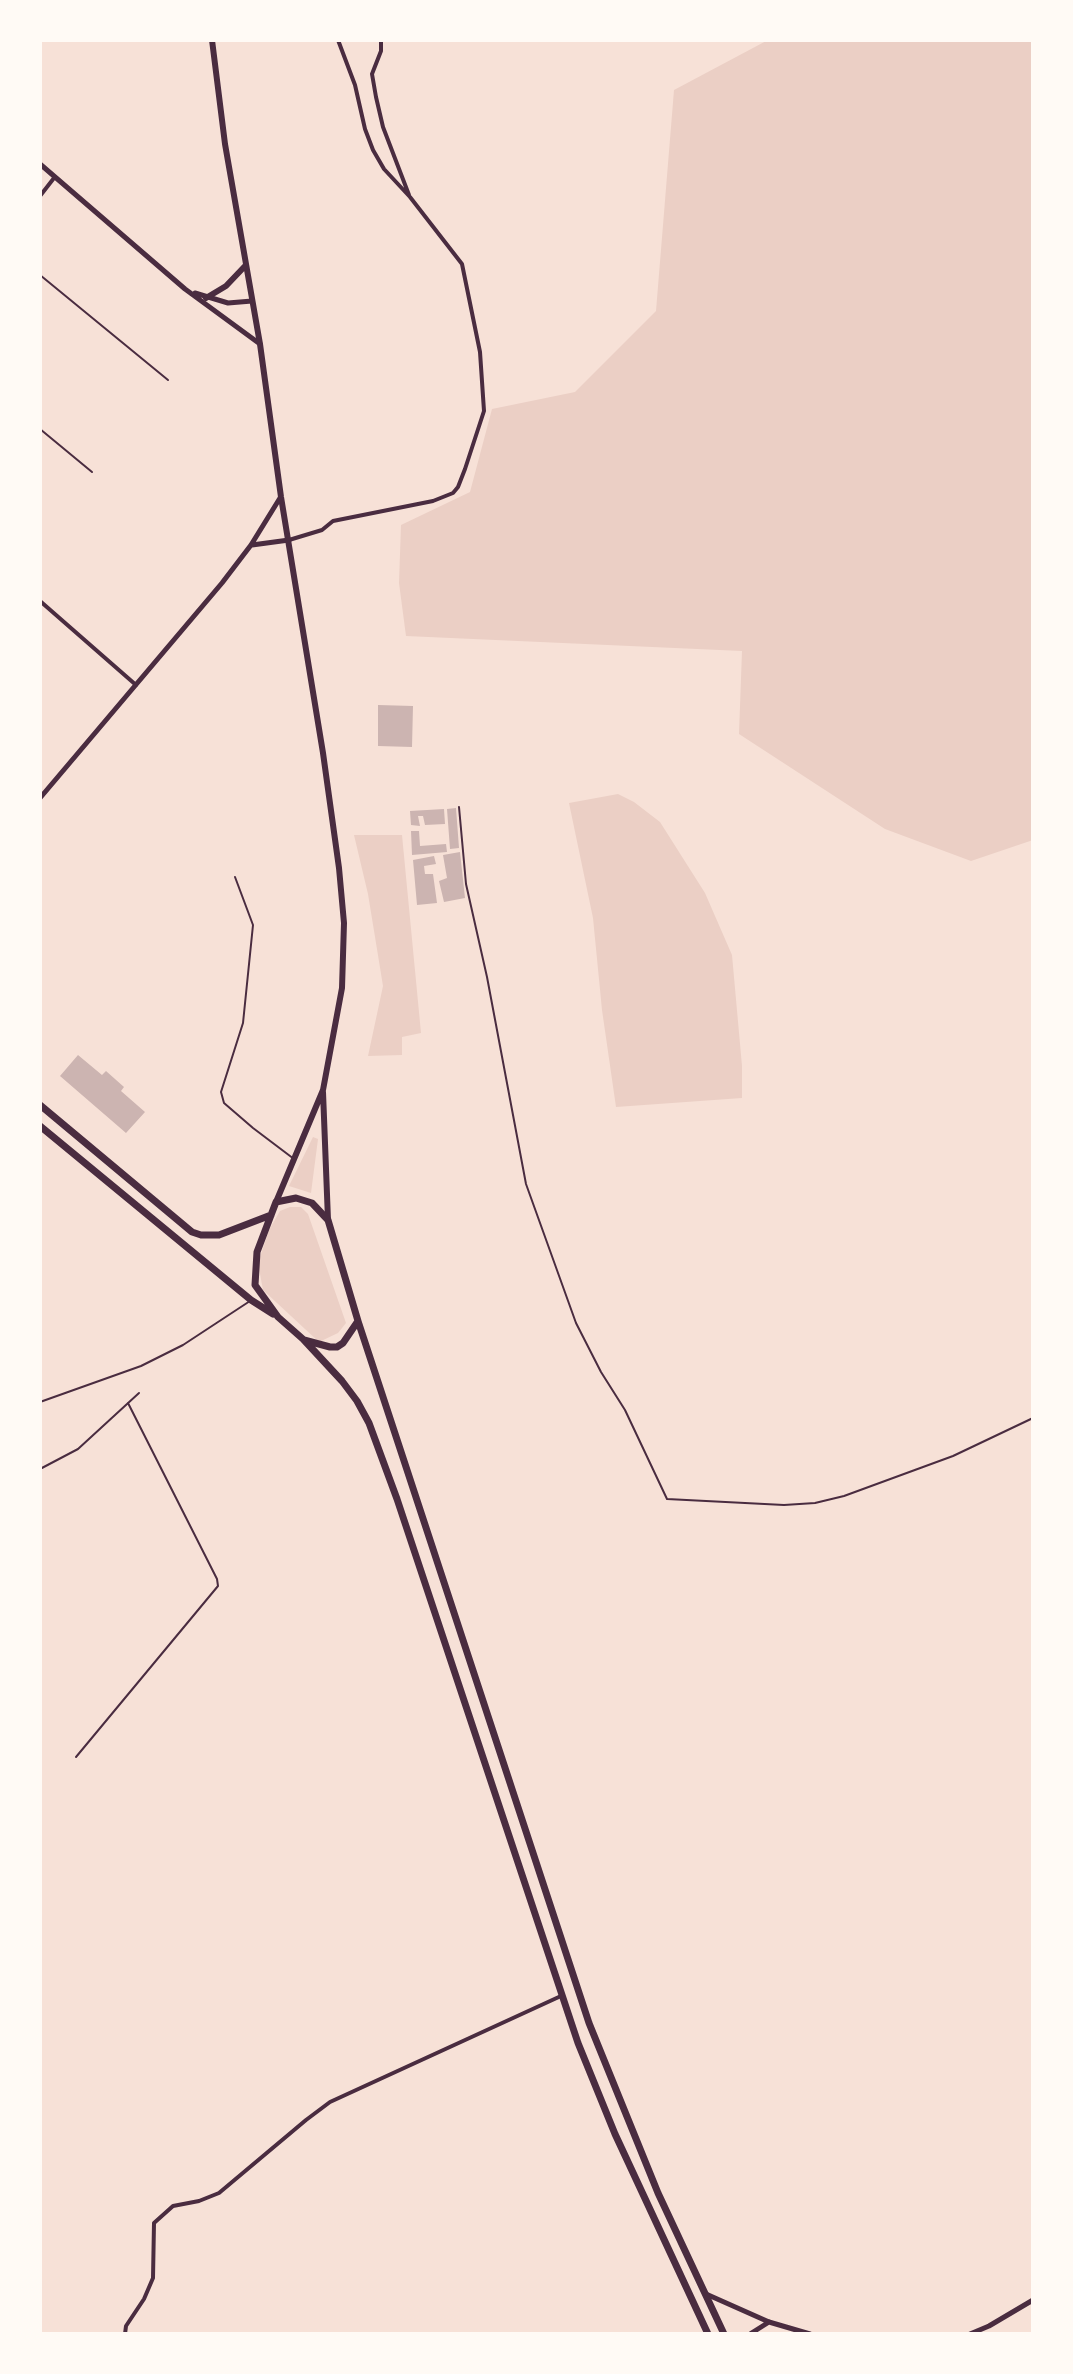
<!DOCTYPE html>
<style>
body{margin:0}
#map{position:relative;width:1073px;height:2374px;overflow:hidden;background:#f7e1d7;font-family:Helvetica,sans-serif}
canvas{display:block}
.frame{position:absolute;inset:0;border:42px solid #fffaf5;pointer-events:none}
</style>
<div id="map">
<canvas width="1073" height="2374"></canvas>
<div class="frame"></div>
</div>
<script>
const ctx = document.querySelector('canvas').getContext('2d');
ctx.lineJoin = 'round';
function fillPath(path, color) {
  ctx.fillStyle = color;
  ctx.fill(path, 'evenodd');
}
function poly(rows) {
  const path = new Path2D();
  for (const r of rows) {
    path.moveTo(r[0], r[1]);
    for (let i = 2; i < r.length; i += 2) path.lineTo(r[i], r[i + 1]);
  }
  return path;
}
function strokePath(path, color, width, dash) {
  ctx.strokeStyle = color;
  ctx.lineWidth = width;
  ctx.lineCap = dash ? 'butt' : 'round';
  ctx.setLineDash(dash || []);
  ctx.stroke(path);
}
fillPath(poly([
 [768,40,1033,40,1033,840,971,861,885,829,739,734,742,651,406,636,399,583,401,525,470,492,492,409,575,392,656,311,674,90],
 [618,794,634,802,660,822,705,893,732,955,742,1066,742,1098,616,1107,602,1010,593,918,569,803],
 [354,835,402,835,421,1033,402,1037,402,1055,368,1056,383,986,368,894],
 [313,1137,318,1139,311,1193,289,1186],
 [290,1207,301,1207,308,1214,346,1323,338,1333,319,1342,263,1290,258,1263,269,1230,280,1211]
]), '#ebcfc5');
fillPath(poly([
 [378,705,413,706,412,747,378,746],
 [456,808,459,848,450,849,447,809],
 [444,809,445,824,425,825,423,816,418,816,420,826,411,825,410,811],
 [411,831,419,831,420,846,446,844,447,852,412,855],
 [460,852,465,898,444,902,439,881,447,878,443,855],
 [434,856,436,864,424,866,425,874,433,874,437,903,417,905,413,860],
 [78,1055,102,1075,106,1071,124,1087,121,1091,145,1112,126,1133,60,1076]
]), '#ccb4b1');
strokePath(poly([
 [40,275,168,380],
 [40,429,92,472],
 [459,807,466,884,487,977,526,1184,576,1323,601,1372,625,1410,667,1499,784,1505,815,1503,844,1496,953,1456,1033,1418],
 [235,877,253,925,243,1023,221,1092,224,1103,253,1128,294,1159],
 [40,1402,141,1366,183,1345,250,1301],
 [40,1469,78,1449,139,1393],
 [76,1757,218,1586,217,1579,128,1403]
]), '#4a2c40', 2);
strokePath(poly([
 [381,40,381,51,372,74,376,97,383,127,409,195],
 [40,196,54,178],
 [289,540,322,530,333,521,433,501,453,493,458,487,465,469,484,411,480,352,462,264,410,197,384,169,373,150,365,129,355,85,338,40],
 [40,601,136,685],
 [125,2334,126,2326,144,2299,153,2278,154,2223,173,2206,199,2201,219,2193,306,2120,330,2102,561,1996]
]), '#4a2c40', 4);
strokePath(poly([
 [40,164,185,289,260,344],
 [195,293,228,303,252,301],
 [252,545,289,540],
 [40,798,222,583,251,545,280,498],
 [706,2294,769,2322,810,2334],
 [750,2334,769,2322],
 [970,2334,989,2326,1033,2300]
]), '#4a2c40', 5);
strokePath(poly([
 [212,40,225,144,260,344,281,497,323,753,339,868,344,923,342,988,323,1090,276,1202],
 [206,298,226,286,246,265],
 [323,1092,328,1220]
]), '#4a2c40', 6);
strokePath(poly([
 [40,1105,192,1232,201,1235,219,1235,271,1215],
 [40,1126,251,1300,273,1314],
 [358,1321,589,2023,658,2193,724,2334],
 [304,1340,330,1347,337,1347,343,1343,358,1321,328,1220,312,1203,296,1198,276,1202,257,1252,255,1285,278,1317,304,1340,342,1381,357,1401,369,1423,397,1499,578,2043,615,2134,708,2334]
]), '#4a2c40', 7);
</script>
